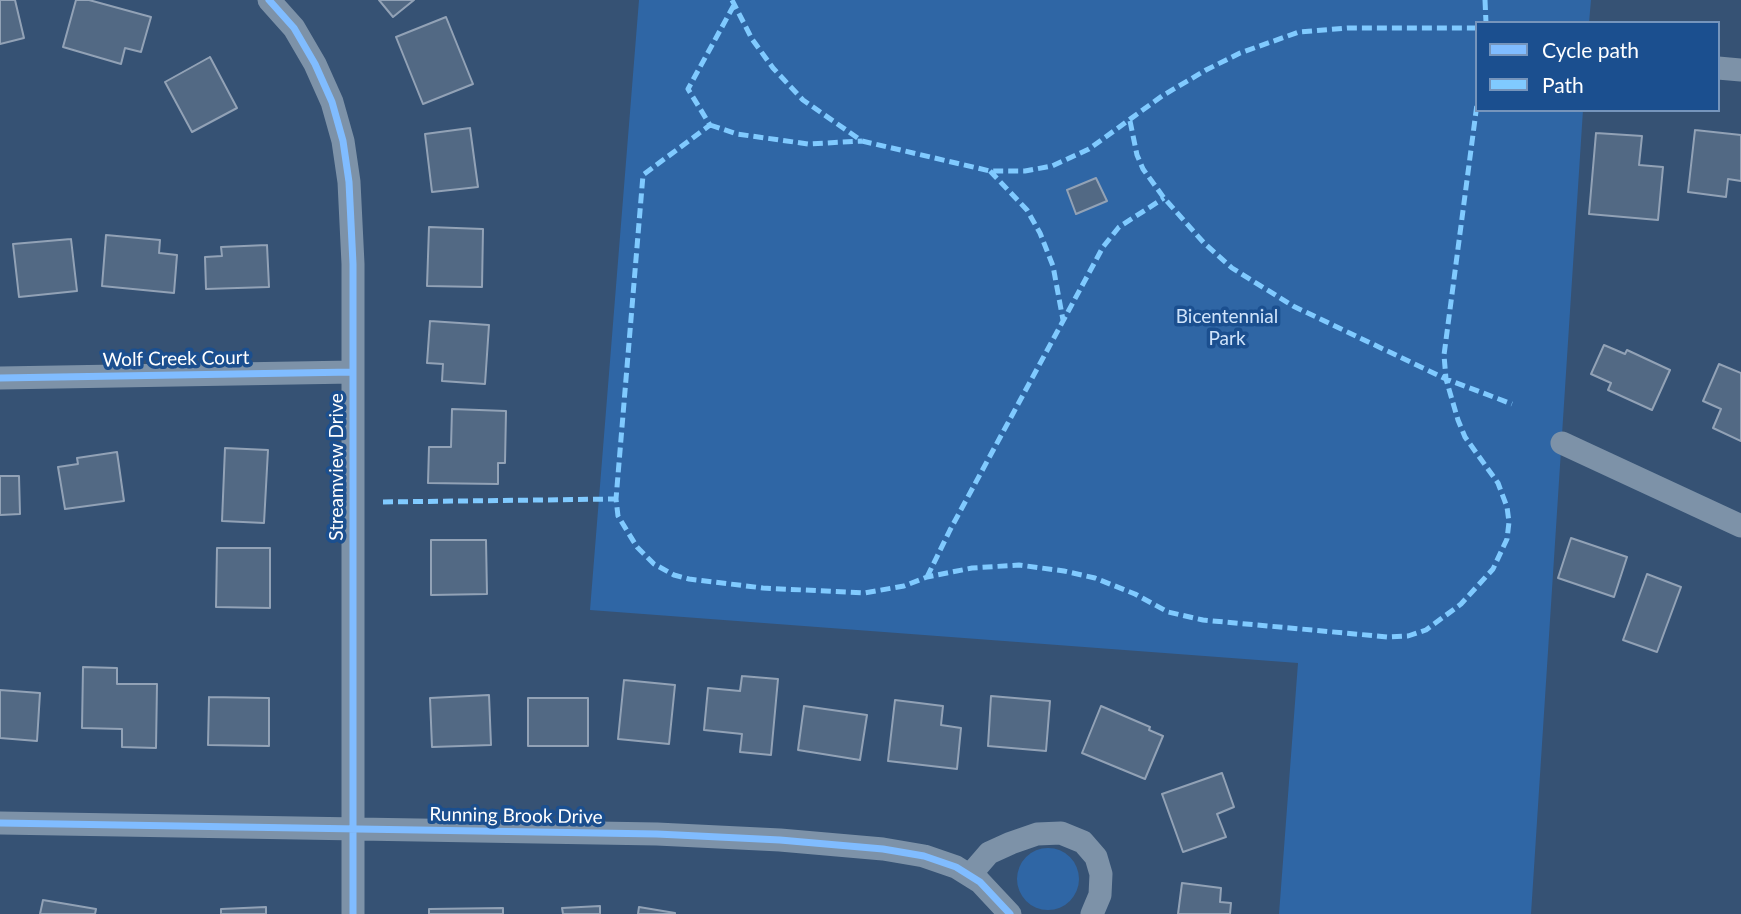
<!DOCTYPE html>
<style>
body{margin:0}
#map{position:relative;width:1741px;height:914px;overflow:hidden;background:#365274;font-family:Lato,sans-serif}
canvas{display:block}
.legend{position:absolute;left:1475px;top:21px;width:245px;height:91px;box-sizing:border-box;background:#1b4f8f;border:2px solid #7695bc;margin:0;padding:9px 12px;list-style:none;font-size:21px;color:#fff}
.legend li{display:flex;align-items:center;gap:14px;height:35px}
.legend b{width:35px;border:2px solid #7695bc}
</style>
<div id="map">
<canvas width="1741" height="914"></canvas>
<ul class="legend">
<li><b style="height:9px;background:#80bcff"></b>Cycle path</li>
<li><b style="height:9px;background:#80caff"></b>Path</li>
</ul>
</div>
<script>
const ctx = document.querySelector('canvas').getContext('2d');
ctx.lineJoin = 'round';
function fillPath(path, color) {
  ctx.fillStyle = color;
  ctx.fill(path, 'evenodd');
}
function poly(rows) {
  const path = new Path2D();
  for (const r of rows) {
    if (r.length === 3) {
      path.moveTo(r[0] + r[2], r[1]);
      path.arc(r[0], r[1], r[2], 0, 2 * Math.PI);
      continue;
    }
    path.moveTo(r[0], r[1]);
    for (let i = 2; i < r.length; i += 2) path.lineTo(r[i], r[i + 1]);
  }
  return path;
}
function strokePath(path, color, width, dash) {
  ctx.strokeStyle = color;
  ctx.lineWidth = width;
  ctx.lineCap = dash ? 'butt' : 'round';
  ctx.setLineDash(dash || []);
  ctx.stroke(path);
}
function label(font, color, halo, rows, align = 'center') {
  ctx.font = font + ' Lato,sans-serif';
  ctx.lineWidth = 7;
  ctx.setLineDash([]);
  ctx.textBaseline = 'middle';
  ctx.strokeStyle = halo;
  ctx.fillStyle = color;
  for (const [text, x, y, turn = 0] of rows) {
    ctx.save();
    ctx.translate(x, y);
    ctx.rotate((+turn || 0) * Math.PI / 180);
    ctx.textAlign = isNaN(turn) ? turn : align;
    if (halo) ctx.strokeText(text, 0, 0);
    ctx.fillText(text, 0, 0);
    ctx.restore();
  }
}
fillPath(poly([
 [639,0,1591,0,1589,23,1477,23,1477,110,1583,110,1531,914,1279,914,1298,663,590,610],
 [1048,879,31]
]), '#2f66a5');
const building = poly([
 [0,0,15,0,24,38,0,44,0,0],
 [76,0,89,0,151,17,141,52,125,48,121,64,63,47,76,0],
 [379,0,414,0,393,17,379,0],
 [446,17,473,84,423,104,396,37,446,17],
 [210,57,237,108,192,132,165,82,210,57],
 [470,128,478,187,432,192,425,134,470,128],
 [1695,130,1741,135,1741,181,1728,179,1726,197,1688,192,1695,130],
 [1596,133,1642,136,1639,165,1663,167,1658,220,1589,214,1596,133],
 [1096,178,1107,201,1076,214,1067,190,1096,178],
 [429,227,483,229,482,287,427,286,429,227],
 [106,235,160,240,159,253,177,255,174,293,102,286,106,235],
 [71,239,77,291,19,297,13,244,71,239],
 [267,245,269,287,206,289,205,257,222,256,221,247,267,245],
 [430,321,489,325,485,384,442,381,443,364,427,363,430,321],
 [1604,345,1625,354,1627,350,1670,370,1652,410,1608,390,1611,383,1591,374,1604,345],
 [1719,364,1741,373,1741,441,1713,428,1721,409,1703,401,1719,364],
 [452,409,506,411,505,463,498,463,498,484,428,483,429,447,451,447,452,409],
 [225,448,268,450,264,523,222,521,225,448],
 [117,452,124,501,65,509,58,467,78,464,77,458,117,452],
 [0,476,19,476,20,514,0,515,0,476],
 [1571,538,1627,557,1614,597,1558,578,1571,538],
 [431,540,486,540,487,594,431,595,431,540],
 [217,548,270,548,270,608,216,607,217,548],
 [1647,574,1681,587,1657,652,1623,640,1647,574],
 [83,667,117,668,117,684,157,684,156,748,122,747,122,729,82,728,83,667],
 [742,676,778,679,771,755,740,752,742,734,704,730,708,688,740,691,742,676],
 [624,680,675,685,669,744,618,739,624,680],
 [0,690,40,693,37,741,0,738,0,690],
 [489,695,491,745,432,747,430,698,489,695],
 [991,696,1050,701,1046,751,988,746,991,696],
 [209,697,269,698,269,746,208,745,209,697],
 [528,698,588,698,588,746,528,746,528,698],
 [895,700,943,706,941,725,961,728,957,769,888,761,895,700],
 [804,706,867,715,860,760,798,750,804,706],
 [1101,706,1150,727,1149,730,1163,736,1145,779,1082,753,1101,706],
 [1222,773,1234,807,1217,814,1226,837,1183,852,1162,794,1222,773],
 [1182,883,1221,888,1220,902,1231,903,1230,914,1178,914,1182,883],
 [43,900,96,909,95,914,40,914,43,900],
 [600,906,600,914,563,914,562,908,600,906],
 [266,907,266,914,221,914,221,909,266,907],
 [639,907,675,913,675,914,638,914,639,907],
 [503,908,503,914,429,914,429,909,503,908]
]);
fillPath(building, '#526984');
strokePath(building, '#92a2b6', 2);
strokePath(poly([
 [269,0,294,28,315,64,332,102,343,141,349,182,353,264,353,914],
 [1718,68,1741,70],
 [0,378,353,372],
 [1562,443,1741,526],
 [0,823,657,834,780,840,883,849,924,856,956,867,980,882,1010,914],
 [970,875,989,853,1011,843,1037,834,1061,833,1083,842,1096,857,1101,874,1100,895,1092,914]
]), '#7d92a8', 23);
strokePath(poly([
 [732,0,752,39,773,68,803,100,862,141,990,171,1025,171,1052,166,1089,149,1162,96,1206,70,1240,53,1299,32,1348,28,1477,28],
 [1485,0,1486,23],
 [734,5,688,89,710,125,643,175,616,499,618,516,637,547,654,564,674,575,689,579,763,588,864,593,904,586,927,577,972,568,1019,565,1064,571,1095,578,1135,594,1168,612,1203,620,1388,637,1408,636,1426,630,1461,604,1493,569,1507,539,1509,522,1507,507,1498,483,1465,437,1458,420,1446,379,1444,355,1477,104],
 [1130,121,1137,155,1143,169,1164,198,1204,243,1232,268,1293,306,1446,379,1512,404],
 [710,125,737,134,808,144,862,141],
 [990,171,1027,210,1040,233,1053,266,1063,320],
 [383,502,616,499],
 [927,577,950,530,1103,247,1119,227,1164,198]
]), '#80caff', 5, [10, 5]);
strokePath(poly([
 [269,0,294,28,315,64,332,102,343,141,349,182,353,264,353,914],
 [0,378,353,372],
 [0,823,657,834,780,840,883,849,924,856,956,867,980,882,1010,914]
]), '#80bcff', 7);
label('19px', '#cfe3fa', '#1b4f8f', [
 ["Bicentennial",1227,317],
 ["Park",1227,339]
]);
label('19px', '#fff', '#1b4f8f', [
 ["Wolf Creek Court",176,359,-1],
 ["Streamview Drive",337,467,-90],
 ["Running Brook Drive",516,816,1]
]);
</script>
